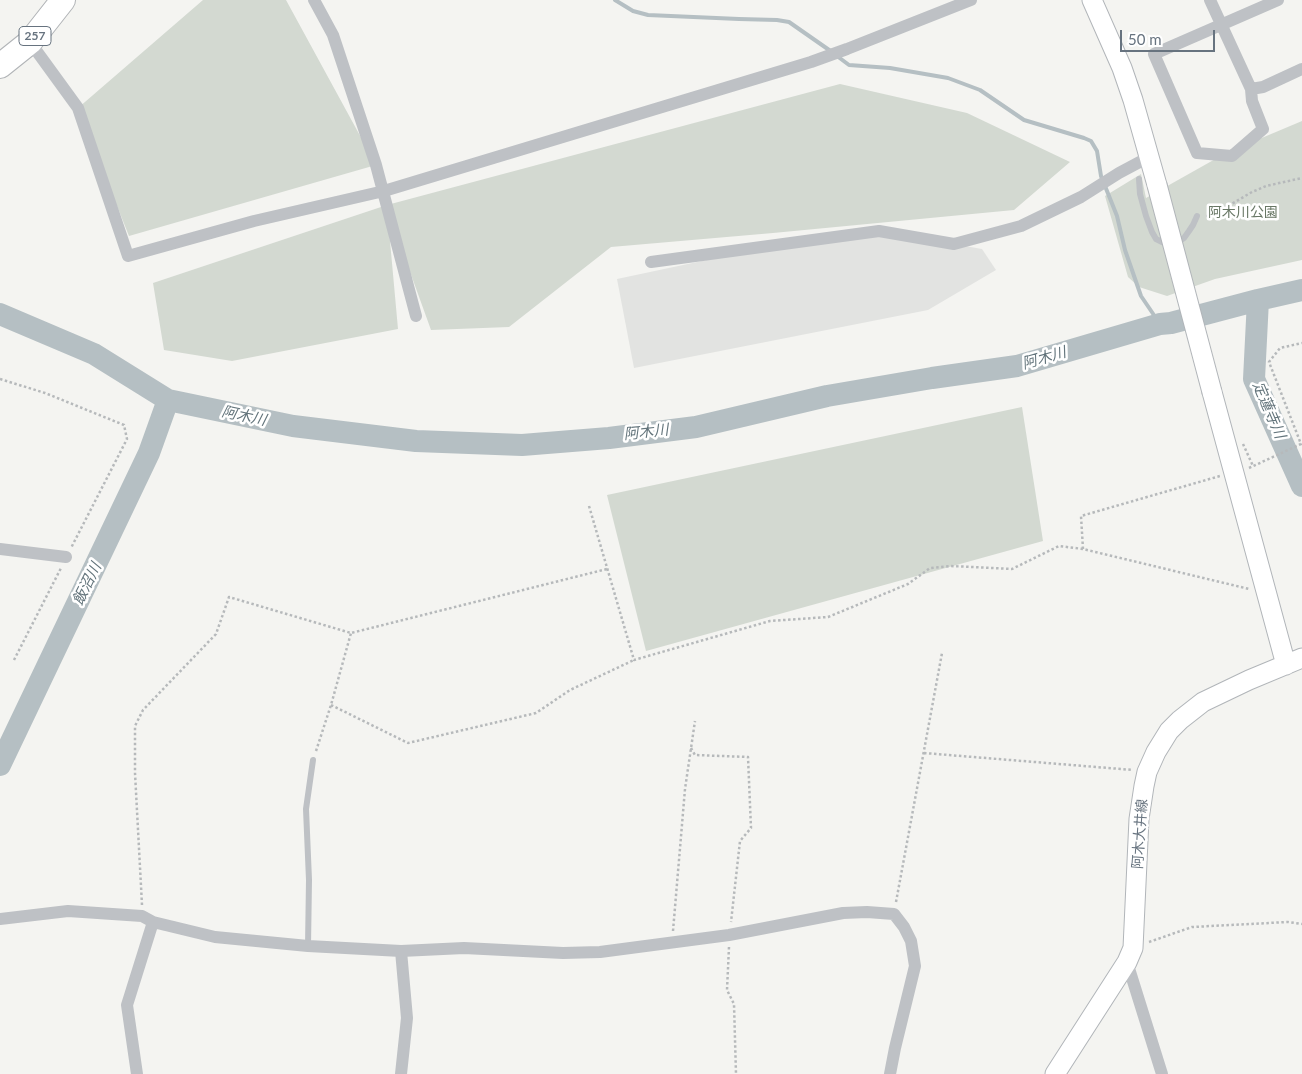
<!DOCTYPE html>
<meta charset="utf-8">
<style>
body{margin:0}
#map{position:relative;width:1302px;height:1074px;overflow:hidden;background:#f4f4f1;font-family:Lato,sans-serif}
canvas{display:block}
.scale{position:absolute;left:1120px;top:30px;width:95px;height:22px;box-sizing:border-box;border:2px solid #67737f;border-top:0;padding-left:6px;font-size:15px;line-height:18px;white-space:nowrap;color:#67737f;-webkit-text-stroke:4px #fff;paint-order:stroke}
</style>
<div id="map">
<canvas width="1302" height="1074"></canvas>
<div class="scale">50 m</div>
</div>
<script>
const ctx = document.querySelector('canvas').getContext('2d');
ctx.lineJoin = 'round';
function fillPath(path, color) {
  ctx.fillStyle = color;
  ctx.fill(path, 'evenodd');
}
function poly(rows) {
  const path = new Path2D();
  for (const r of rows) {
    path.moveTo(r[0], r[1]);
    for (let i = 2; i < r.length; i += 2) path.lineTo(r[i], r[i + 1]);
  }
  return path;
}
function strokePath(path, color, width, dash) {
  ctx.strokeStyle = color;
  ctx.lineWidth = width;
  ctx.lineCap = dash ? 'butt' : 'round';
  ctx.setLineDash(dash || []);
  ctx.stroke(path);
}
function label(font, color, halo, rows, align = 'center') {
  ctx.font = font + ' Lato,"Noto Sans JP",sans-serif';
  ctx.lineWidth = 5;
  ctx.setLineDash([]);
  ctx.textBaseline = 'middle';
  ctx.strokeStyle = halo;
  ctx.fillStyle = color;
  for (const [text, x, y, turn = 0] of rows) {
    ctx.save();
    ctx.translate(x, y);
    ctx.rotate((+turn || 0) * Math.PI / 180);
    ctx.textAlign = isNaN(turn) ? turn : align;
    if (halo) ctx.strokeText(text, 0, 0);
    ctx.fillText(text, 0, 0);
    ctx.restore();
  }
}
fillPath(poly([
 [879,231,982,249,996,270,928,310,634,368,617,279,782,244]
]), '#e2e3e1');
fillPath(poly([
 [203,0,286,0,376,165,129,236,78,108],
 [840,84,967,113,1070,162,1014,210,773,233,611,247,509,327,431,330,387,208,398,329,232,361,164,350,153,283,387,205],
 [1302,121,1302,260,1215,279,1167,296,1139,287,1128,277,1105,196,1141,174,1146,198,1226,153],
 [1022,407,1043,541,646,651,607,495]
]), '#d3d9d1');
strokePath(poly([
 [615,0,633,11,648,15,739,19,777,20,789,22,832,52],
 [837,56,849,65,890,68,948,78,980,90,1024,120,1084,138,1091,141,1097,151,1101,176,1117,216,1125,250,1141,296,1160,324]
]), '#b5bfc3', 4);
strokePath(poly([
 [1258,300,1254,379,1302,486],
 [0,314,94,354,168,400,293,426,416,441,522,445,609,438,696,427,827,396,932,378,1017,366,1160,324,1171,323,1258,300,1302,290],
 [0,765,149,453,168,400]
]), '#b5bfc3', 22);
const secondary = poly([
 [1092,0,1122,68,1133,100,1157,185],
 [1212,392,1286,665],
 [1055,1074,1127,962,1133,948,1139,819,1144,786,1147,772,1156,752,1169,731,1180,720,1203,702,1249,680,1302,658]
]);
const highway = poly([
 [0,66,30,42,63,0]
]);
strokePath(secondary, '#b1b5b9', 21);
strokePath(highway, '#b1b4b7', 26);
strokePath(poly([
 [1206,216,1211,216,1252,192,1266,186,1302,178],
 [0,379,45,393,124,425,127,439,71,548],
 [1243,444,1253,466],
 [1249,468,1301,444,1269,362,1280,348,1302,343],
 [589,506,634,660,770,621,828,617,908,584,930,568,951,566,1012,569,1059,546,1083,549,1249,589],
 [1083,549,1081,516,1220,476],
 [14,660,61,568],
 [331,705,408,743,536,713,570,690,634,660],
 [691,748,695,755,748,757,751,828,740,841,731,922],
 [316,751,331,705,351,633],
 [924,753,1133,770],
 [896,902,942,653],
 [142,905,135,773,135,726,143,710,216,634,229,597,351,633,607,569],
 [673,931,685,789,695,721],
 [1149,942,1192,927,1288,922,1302,924],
 [729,947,727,990,734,1004,736,1074]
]), '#b6b9bb', 2.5, [2.5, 2.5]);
strokePath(poly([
 [1139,179,1140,194,1146,216,1152,232,1156,239,1162,242,1169,244,1178,242,1184,238,1189,231,1193,225,1197,216],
 [308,946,309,880,306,809,313,760]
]), '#bec1c5', 6);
strokePath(poly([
 [314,0,333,35,376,165,416,316],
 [1210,0,1251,89,1263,87,1302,69],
 [30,42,78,108,128,256,254,221,384,191,811,62,847,49,971,0],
 [1251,89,1252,101,1263,129,1232,156,1197,153,1154,54,1278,0],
 [651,262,879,231,954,244,1021,226,1081,197,1119,173,1149,157],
 [0,549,66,557],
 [0,919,68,911,142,916,153,922,215,937,308,946,401,951,464,948,563,953,600,952,729,935,843,913,867,912,894,914,904,927,911,941,915,966,895,1048,890,1074],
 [401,951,407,1018,401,1074],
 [1127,962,1162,1074],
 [137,1074,127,1005,153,922]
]), '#bec1c5', 12);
strokePath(secondary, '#fff', 19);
strokePath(highway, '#fff', 24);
const secondaryBridge = poly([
 [1157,185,1212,392]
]);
strokePath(secondaryBridge, '#b1b5b9', 21, []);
strokePath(secondaryBridge, '#fff', 19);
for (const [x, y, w] of [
 [35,36,32]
]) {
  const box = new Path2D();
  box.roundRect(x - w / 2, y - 9.5, w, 19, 4);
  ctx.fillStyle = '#fff';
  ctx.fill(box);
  strokePath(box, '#67737f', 1);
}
label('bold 12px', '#67737f', null, [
 ["257",35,36]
]);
label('14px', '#687765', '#fff', [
 ["阿木川公園",1243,212]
]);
label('14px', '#67737f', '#fff', [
 ["阿木大井線",1140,834,-86]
]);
label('italic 15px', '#63747b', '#fff', [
 ["阿木川",1044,358,-16],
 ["定蓮寺川",1269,410,67],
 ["阿木川",244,416,12],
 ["阿木川",646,432,-6],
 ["飯沼川",87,584,-64]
]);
</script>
